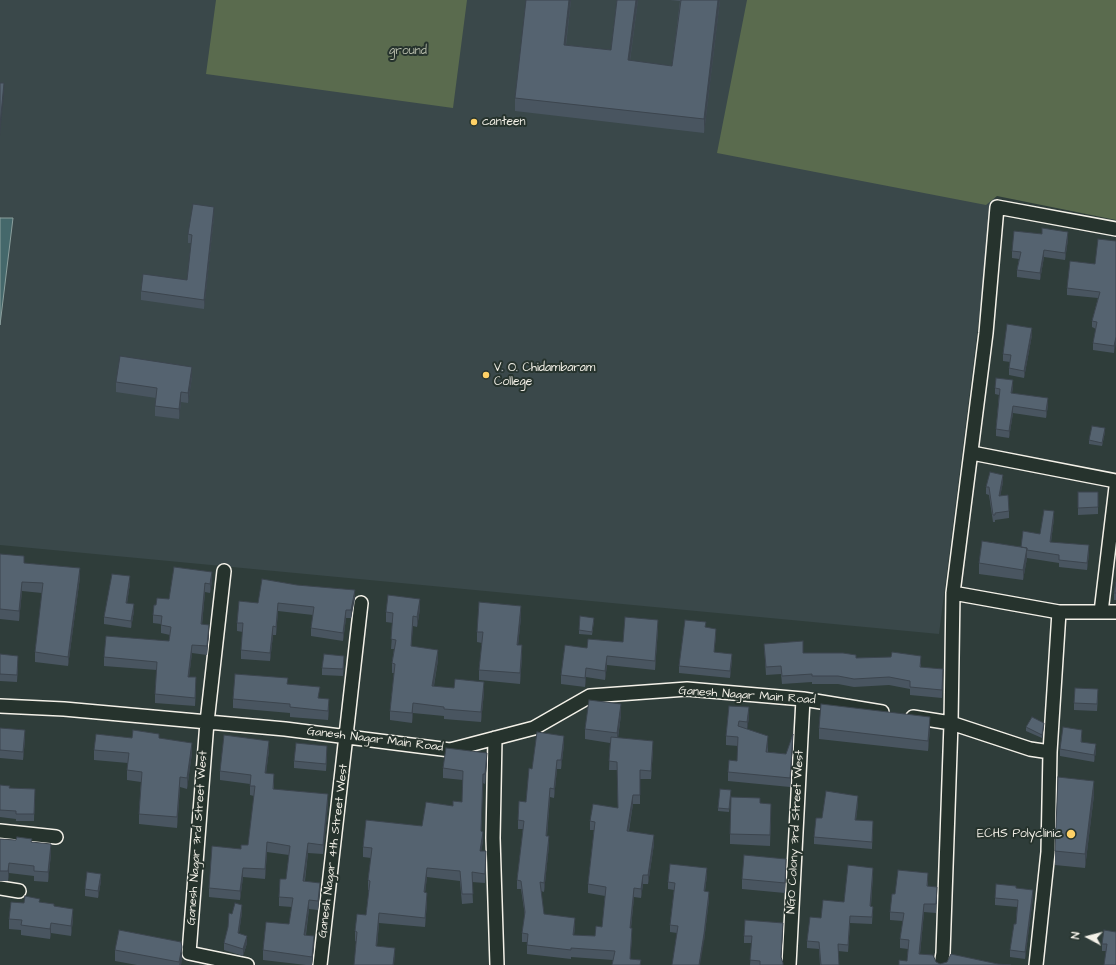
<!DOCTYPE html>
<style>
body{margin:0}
#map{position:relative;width:1116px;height:965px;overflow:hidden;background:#2f3d3a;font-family:"Architects Daughter",sans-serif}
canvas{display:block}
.north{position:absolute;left:1068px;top:917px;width:40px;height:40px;-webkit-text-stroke:3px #26332d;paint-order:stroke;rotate:277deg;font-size:11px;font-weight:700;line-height:16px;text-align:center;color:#f4f1e8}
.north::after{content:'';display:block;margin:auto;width:14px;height:18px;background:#f4f1e8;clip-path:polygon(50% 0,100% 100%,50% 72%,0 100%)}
</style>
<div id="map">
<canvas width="1116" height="965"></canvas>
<div class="north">N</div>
</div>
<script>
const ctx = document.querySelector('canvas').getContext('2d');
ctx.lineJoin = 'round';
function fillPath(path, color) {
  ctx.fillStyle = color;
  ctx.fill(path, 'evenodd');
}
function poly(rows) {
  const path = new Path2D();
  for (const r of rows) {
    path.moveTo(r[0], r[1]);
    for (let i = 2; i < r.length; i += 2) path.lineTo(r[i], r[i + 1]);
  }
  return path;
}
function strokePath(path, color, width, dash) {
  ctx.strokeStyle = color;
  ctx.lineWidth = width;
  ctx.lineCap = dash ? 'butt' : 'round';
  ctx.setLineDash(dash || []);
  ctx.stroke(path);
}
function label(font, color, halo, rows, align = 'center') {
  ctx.font = font + ' "Architects Daughter",sans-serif';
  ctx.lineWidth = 4;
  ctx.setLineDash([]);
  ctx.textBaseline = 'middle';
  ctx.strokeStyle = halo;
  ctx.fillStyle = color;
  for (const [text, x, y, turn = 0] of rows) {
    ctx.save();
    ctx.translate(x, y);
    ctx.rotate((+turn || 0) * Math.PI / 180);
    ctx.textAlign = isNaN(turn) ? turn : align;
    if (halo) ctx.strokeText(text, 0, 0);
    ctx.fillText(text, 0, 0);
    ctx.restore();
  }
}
fillPath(poly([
 [0,0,1116,0,995,192,939,634,0,545]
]), '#3a484a');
fillPath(poly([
 [216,0,467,0,453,108,206,74],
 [747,0,1116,0,1116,220,997,196,986,205,717,153]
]), '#5a6b4e');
const water = poly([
 [0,218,13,218,0,325,0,218]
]);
fillPath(water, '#45686b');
strokePath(water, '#8b9f9d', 1);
const street = poly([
 [972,453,1116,481],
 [224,571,207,722,189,953,247,965],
 [953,593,1059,612],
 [1101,612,1116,612],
 [0,706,64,709,285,729,450,750,534,728,590,696,687,689,803,699,882,712],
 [913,717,951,723,943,953,941,965],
 [495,738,493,838,497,965],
 [1050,752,1059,612,1101,612,1116,487],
 [0,831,56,837],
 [0,888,19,891],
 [320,965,361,603],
 [789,965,803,699],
 [1036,965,1048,852,1050,752,1030,749,951,723,953,593,986,333,997,207,1116,229]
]);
strokePath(street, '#f4f1e8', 16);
strokePath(street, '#26332d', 13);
fillPath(poly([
 [571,0,566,45,611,50,617,0,638,0,630,61,672,66,680,1,670,0,720,0,704,133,515,111,515,98],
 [214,216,204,309,141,300,141,291,187,280,191,243,188,243,188,234],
 [1068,239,1065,260,1044,257,1040,280,1017,277,1017,270,1019,259,1012,258,1012,251],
 [1116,241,1114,353,1093,350,1093,343,1096,329,1092,327,1092,321,1098,298,1067,295,1067,288,1095,264],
 [1032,335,1024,378,1009,375,1009,368,1010,362,1003,361,1003,354],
 [192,377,188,403,181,402,179,419,155,416,155,406,156,398,116,392,116,382],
 [1013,387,1012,393,1048,405,1046,418,1013,413,1009,438,996,436,996,429,999,395,995,394,995,388],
 [1105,432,1102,446,1089,444,1089,440],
 [1003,482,1000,496,1009,511,1009,518,995,520,995,522,993,522,989,495,986,494,986,487],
 [1078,492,1098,492,1098,514,1078,515],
 [1054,518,1051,542,1089,553,1087,570,1059,567,1059,563,1027,558,1023,580,979,574,979,563,1020,547,1040,534],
 [0,554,24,563,80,577,68,666,35,662,35,652,42,593,22,591,19,621,0,619],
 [212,581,210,593,205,592,202,625,209,634,207,655,192,653,189,677,196,686,195,706,155,703,155,694,157,670,104,666,104,657,169,641,170,635,161,633,161,624,153,623,153,615,156,605],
 [1116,582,1116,600,1114,600,1114,593],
 [130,583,127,603,134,611,131,628,104,624,104,617],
 [355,598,351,618,346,618,343,641,311,636,311,628,313,615,278,611,276,635,273,635,270,661,241,659,241,650,243,632,237,631,237,623,258,603],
 [420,609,417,627,413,626,411,646,438,660,434,686,484,692,481,722,444,719,444,716,413,713,412,723,390,720,390,711,394,673,392,673,392,663,394,649,391,649,393,623,386,622,386,612],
 [521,617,518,645,522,656,520,684,479,680,479,670,482,643,477,642,477,632],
 [594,621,592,635,579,634,579,630],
 [706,628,716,635,714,652,732,660,730,678,679,673,679,666],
 [658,629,655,670,607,665,605,680,586,677,585,687,561,684,561,675,623,642],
 [764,644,803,653,921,664,921,667,943,677,942,698,910,695,910,689,889,685,854,687,838,684,812,684,812,682,782,684,781,674,766,675],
 [0,654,18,663,17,682,0,681],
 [344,663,343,676,322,675,322,668],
 [288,684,319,698,329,709,328,720,290,717,290,713,233,708,233,699],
 [1098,696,1097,711,1074,710,1074,703],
 [729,706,749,717,747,729,768,745,768,752,786,754,793,743,790,787,728,781,728,772,737,761,738,746,726,745,726,736],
 [621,715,618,738,653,750,651,779,640,779,640,804,633,804,629,831,654,844,648,884,643,884,641,898,634,897,631,928,632,937,630,959,641,965,613,960,571,957,571,959,527,954,527,942,522,942,522,933,525,916,521,889,517,889,517,880,523,829,518,829,518,820,526,802,532,769,564,744,561,769,557,769,554,798,550,797,547,836,549,845,544,892,541,891,544,914,575,927,574,935,595,936,602,927,605,896,588,893,588,884,594,830,590,830,590,821,618,808,617,770,609,770,610,743,585,739,585,729],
 [1044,726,1042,738,1026,731,1026,727],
 [0,728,25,739,23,760,0,758],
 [819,728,930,728,928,751,819,739],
 [1082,737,1082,742,1096,751,1094,762,1060,756,1060,749],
 [132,738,159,738,192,753,187,789,180,787,177,828,139,824,139,814,141,782,127,780,127,770,128,763,94,760,94,750],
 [269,750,266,773,274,783,274,789,328,803,323,854,308,853,305,881,320,892,318,910,309,909,306,935,314,945,312,965,306,965,263,960,263,950,289,924,292,907,279,906,279,897,286,879,289,855,267,852,265,879,243,877,240,900,209,897,209,888,241,849,248,845,254,796,250,795,250,784,220,780,220,771],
 [327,753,326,771,294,768,294,761],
 [487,762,485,784,483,783,481,832,483,841,481,851,486,861,485,883,472,882,473,903,462,904,460,881,427,877,425,892,427,902,425,927,379,923,377,946,395,957,355,941,355,931,366,915,369,890,368,890,368,880,371,858,363,857,363,847,422,826,453,806,462,802,463,780,443,778,443,768],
 [0,785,10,788,35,789,34,821,16,821,16,819,0,817],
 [731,793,729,812,718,811,718,808],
 [1094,795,1085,868,1055,865,1055,851],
 [760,803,771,814,770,846,730,844,730,834],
 [858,803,856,820,873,821,872,849,814,844,814,837,822,818],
 [0,839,32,842,51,854,48,882,34,881,34,876,9,873,8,881,0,881],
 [786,870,785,893,742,889,742,879],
 [707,875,705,891,709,899,704,941,677,933,670,932,670,925,674,890,668,889,668,882],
 [873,875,871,906,873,907,872,924,850,923,848,952,838,951,839,965,820,965,819,949,807,948,807,941,821,918,844,902],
 [101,881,98,898,85,896,85,889],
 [928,881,928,886,937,896,936,913,924,912,920,954,940,964,998,964,899,965,907,961,908,949,900,948,900,939,903,921,890,920,890,912,895,894],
 [1016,888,1033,897,1025,959,1010,957,1010,950,1016,924,1017,907,995,905,995,898],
 [40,902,54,906,73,919,71,936,51,933,50,939,21,935,21,930,9,929,9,919,24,903],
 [242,912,239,933,247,943,243,956,224,950,224,943,232,914],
 [783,930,781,958,783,965,750,965,752,943,744,943,744,936],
 [1116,932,1106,951,1102,951,1102,944],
 [115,950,182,957,181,965,137,965,115,961]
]), '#495560');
fillPath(poly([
 [569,0,571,0,564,59,564,45],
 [636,0,638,0,628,74,628,60],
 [718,0,720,0,704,133,704,119],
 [4,83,4,94,0,136,0,125],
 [214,207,214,216,204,309,204,300],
 [1068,232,1068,239,1065,260,1065,253],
 [1044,250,1044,257,1040,280,1040,273],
 [1032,328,1032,335,1024,378,1024,371],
 [1116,337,1116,344,1114,353,1114,346],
 [192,367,192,377,188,403,188,393],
 [1013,380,1013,387,1011,399,1011,393],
 [181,392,181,402,179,419,179,409],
 [1048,398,1048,405,1046,418,1046,411],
 [1013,406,1013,413,1009,438,1009,431],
 [1105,428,1105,432,1102,446,1102,443],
 [1003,475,1003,482,999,503,999,496],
 [1054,511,1054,518,1050,549,1050,542],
 [1089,545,1089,553,1087,570,1087,563],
 [1027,548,1027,558,1023,580,1023,570],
 [80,568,80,577,68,666,68,657],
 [212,572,212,581,210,593,210,584],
 [130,576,130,583,126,610,126,603],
 [22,582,22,591,19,621,19,611],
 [205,583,205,592,201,633,201,624],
 [355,590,355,598,351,618,351,610],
 [420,599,420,609,417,627,417,617],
 [278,603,278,611,276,635,276,627],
 [134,604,134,611,131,628,131,621],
 [521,606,521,617,517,656,517,645],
 [346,610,346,618,343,641,343,633],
 [413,616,413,626,411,656,411,646],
 [658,620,658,629,655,670,655,661],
 [209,625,209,634,207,655,207,646],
 [273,626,273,635,270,661,270,653],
 [716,629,716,635,714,658,714,652],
 [192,645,192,653,188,685,188,677],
 [522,645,522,656,520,684,520,673],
 [438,650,438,660,432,696,432,686],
 [732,654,732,660,730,678,730,671],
 [18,656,18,663,17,682,17,675],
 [344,656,344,663,343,676,343,669],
 [607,656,607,665,605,680,605,671],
 [586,668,586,677,585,687,585,678],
 [943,669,943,677,942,698,942,690],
 [196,677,196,686,195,706,195,698],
 [484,682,484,692,481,722,481,712],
 [329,699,329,709,328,720,328,711],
 [413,703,413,713,412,723,412,713],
 [621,704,621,715,617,744,617,733],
 [749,707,749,717,747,731,747,722],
 [930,717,930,728,928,751,928,741],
 [25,730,25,739,23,760,23,752],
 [1082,730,1082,737,1081,749,1081,742],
 [793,734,793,743,790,787,790,778],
 [564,736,564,744,561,769,561,760],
 [768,736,768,745,766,761,766,752],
 [269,741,269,750,265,782,265,773],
 [653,741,653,750,651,779,651,771],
 [192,743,192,753,187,789,187,778],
 [1096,744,1096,751,1094,762,1094,755],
 [327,746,327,753,326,771,326,764],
 [487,753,487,762,485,784,485,774],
 [557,760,557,769,554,798,554,789],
 [180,777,180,787,177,828,177,817],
 [1094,781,1094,795,1085,868,1085,854],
 [550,788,550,797,546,845,546,836],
 [328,794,328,803,323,854,323,845],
 [633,795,633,804,627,839,627,831],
 [858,796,858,803,855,827,855,820],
 [483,832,483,841,480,860,480,851],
 [654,835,654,844,648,884,648,875],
 [549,836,549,845,544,892,544,883],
 [267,842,267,852,265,879,265,869],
 [308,843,308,853,303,890,303,881],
 [51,844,51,854,48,882,48,872],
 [786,859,786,870,785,893,785,883],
 [9,863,9,873,8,881,8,871],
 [243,868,243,877,240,900,240,891],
 [427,868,427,877,424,902,424,892],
 [707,868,707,875,704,898,704,891],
 [873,868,873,875,870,913,870,906],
 [101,874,101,881,98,898,98,891],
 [643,875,643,884,641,898,641,889],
 [320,883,320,892,318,910,318,901],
 [634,888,634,897,630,937,630,928],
 [1033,890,1033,897,1025,959,1025,952],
 [709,892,709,899,704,941,700,965,699,965],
 [427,893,427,902,425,927,425,918],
 [309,900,309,909,304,944,304,935],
 [924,904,924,912,919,963,919,954],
 [242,905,242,912,238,940,238,933],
 [73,909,73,919,71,936,71,926],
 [379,913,379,923,376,956,376,946],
 [850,916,850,923,848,952,848,945],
 [575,918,575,927,573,943,573,935],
 [51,923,51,933,50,939,50,929],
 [632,928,632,937,630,965,630,959],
 [247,936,247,943,243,956,243,949],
 [314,936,314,945,312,965,312,957],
 [182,947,182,957,181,965,179,965],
 [395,948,395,957,394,965,393,965]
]), '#3c454e');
const building = poly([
 [526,0,569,0,564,45,611,50,617,0,636,0,628,60,672,66,681,0,718,0,704,119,515,98,526,0],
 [0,83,4,83,0,125,0,83],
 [193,204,214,207,204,300,141,291,143,274,187,280,192,235,188,234,193,204],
 [1042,228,1068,232,1065,253,1044,250,1040,273,1017,270,1021,252,1012,251,1014,231,1042,234,1042,228],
 [1098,239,1116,241,1116,337,1114,346,1093,343,1097,322,1092,321,1100,292,1067,288,1070,261,1095,264,1098,239],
 [1007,324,1032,328,1024,371,1009,368,1011,355,1003,354,1007,324],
 [120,356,192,367,188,393,181,392,179,409,155,406,157,388,116,382,120,356],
 [996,378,1013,380,1011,393,1048,398,1046,411,1013,406,1009,431,996,429,1000,389,995,388,996,378],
 [1092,426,1105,428,1102,443,1089,440,1092,426],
 [990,472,1003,475,999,496,1008,495,1009,511,995,513,995,515,993,515,989,487,986,487,990,472],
 [1078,492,1098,492,1098,507,1078,508,1078,492],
 [1044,510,1054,511,1050,542,1089,545,1087,563,1059,560,1059,555,1027,550,1027,548,1021,547,1023,531,1040,534,1044,510],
 [982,541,1027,548,1023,570,979,563,982,541],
 [0,554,24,556,24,563,80,568,68,657,35,652,43,583,22,582,19,611,0,609,0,554],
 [174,567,212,572,210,584,205,583,201,624,209,625,207,646,192,645,188,677,196,677,195,698,155,694,157,662,104,657,106,636,169,641,171,627,161,625,162,616,153,615,154,605,156,605,157,598,169,599,174,567],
 [112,574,130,576,126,603,134,604,131,621,104,617,112,574],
 [262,579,297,585,355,590,351,610,346,610,343,633,311,628,314,607,278,603,276,627,273,626,270,653,241,650,243,623,237,623,239,601,258,603,262,579],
 [1116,582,1116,593,1114,593,1116,582],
 [388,595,420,599,417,617,413,616,411,646,438,650,432,686,454,688,455,679,484,682,481,712,444,709,444,707,413,703,412,713,390,711,395,664,392,663,396,640,391,639,393,613,386,612,388,595],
 [479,602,521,606,517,645,522,645,520,673,479,670,483,632,477,632,479,602],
 [580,616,594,618,592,632,579,630,580,616],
 [625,617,658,620,655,661,607,656,605,671,586,668,585,678,561,675,565,645,587,648,588,639,623,642,625,617],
 [685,620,706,622,705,627,716,629,714,652,732,654,730,671,679,666,685,620],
 [803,641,803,653,843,653,856,655,856,658,891,657,892,652,921,656,920,667,943,669,942,690,910,687,910,681,889,677,854,679,838,676,812,676,812,674,782,676,781,666,766,667,764,644,803,641],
 [0,654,18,656,17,675,0,674,0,654],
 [324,654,344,656,343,669,322,668,324,654],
 [235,674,288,678,287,684,320,687,318,698,329,699,328,711,290,707,290,704,233,699,235,674],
 [1075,688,1098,689,1097,704,1074,703,1075,688],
 [589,700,621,704,617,733,585,729,589,700],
 [821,704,930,717,928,741,819,728,821,704],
 [729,706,749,707,747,722,739,721,738,726,768,736,766,752,786,754,793,734,790,778,728,772,729,760,737,761,738,737,726,736,729,706],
 [1032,717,1044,723,1042,735,1026,727,1032,717],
 [1063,727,1082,730,1081,742,1096,744,1094,755,1060,749,1063,727],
 [0,728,25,730,23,752,0,750,0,728],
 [133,730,159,734,159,738,192,743,187,778,180,777,177,817,139,814,142,772,127,770,129,753,94,750,96,734,132,738,133,730],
 [537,732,564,736,561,760,557,760,554,789,550,788,546,836,549,836,544,883,540,882,544,914,575,918,573,935,595,936,596,926,602,927,606,887,588,884,595,822,590,821,593,804,618,808,617,762,609,761,611,737,653,741,651,771,640,770,640,795,633,795,627,831,654,835,648,875,643,875,641,889,634,888,630,928,632,928,630,959,641,960,640,965,612,965,615,951,571,948,571,950,527,945,528,934,522,933,525,912,521,881,517,880,524,821,518,820,519,801,526,802,529,768,532,769,537,732],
 [224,735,269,741,265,773,274,774,273,789,328,794,323,845,308,843,303,881,320,883,318,901,309,900,304,935,314,936,312,957,263,950,266,922,289,924,293,898,279,897,280,879,286,879,290,846,267,842,265,869,243,868,240,891,209,888,212,846,241,849,241,845,248,845,255,786,250,786,251,775,220,771,224,735],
 [296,743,327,746,326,764,294,761,296,743],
 [446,748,487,753,485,774,483,774,481,831,483,832,480,851,486,851,485,874,472,872,473,894,462,894,460,871,427,868,424,892,427,893,425,918,379,913,376,946,395,948,393,965,354,965,357,932,355,931,357,914,366,915,370,881,368,880,372,848,363,847,366,820,422,826,426,802,453,806,453,801,462,802,463,771,443,768,446,748],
 [1058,777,1094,781,1085,854,1055,851,1058,777],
 [0,785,10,786,9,788,35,789,34,814,16,814,16,811,0,810,0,785],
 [720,789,731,790,729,809,718,808,720,789],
 [826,791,858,796,855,820,873,821,872,842,814,837,816,818,822,818,826,791],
 [731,797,760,798,760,803,771,804,770,835,730,834,731,797],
 [17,837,32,839,31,842,51,844,48,872,34,871,34,866,9,863,8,871,0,871,0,839,16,840,17,837],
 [744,855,786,859,785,883,742,879,744,855],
 [670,864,707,868,704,891,709,892,704,934,699,965,672,965,678,926,670,925,675,883,668,882,670,864],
 [848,865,873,868,870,906,873,907,872,917,850,916,848,945,838,944,839,965,821,965,819,942,807,941,810,917,821,918,823,900,844,902,848,865],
 [898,870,928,873,927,886,937,887,936,904,924,904,919,954,933,955,936,962,940,964,947,962,951,954,998,964,1011,965,899,965,899,960,907,961,909,940,900,939,904,913,890,912,892,894,895,894,898,870],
 [87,872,101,874,98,891,85,889,87,872],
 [996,884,1016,886,1016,888,1033,890,1025,952,1010,950,1014,924,1016,924,1018,900,995,898,996,884],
 [25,896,40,899,39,902,54,904,54,906,73,909,71,926,51,923,50,929,21,925,22,920,9,919,11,902,24,903,25,896],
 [235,903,242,905,238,933,247,936,243,949,224,943,228,927,229,913,232,914,235,903],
 [745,920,783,923,781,957,783,963,783,965,760,965,760,961,750,960,752,936,744,936,745,920],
 [119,930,181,942,182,947,179,962,115,950,119,930],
 [1104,930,1116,932,1116,965,1104,965,1107,944,1102,944,1104,930]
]);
fillPath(building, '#556370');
strokePath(building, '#3c454e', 1);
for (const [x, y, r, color] of [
 [474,122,4,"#ffd166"],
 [486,375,4,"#ffd166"],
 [1071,834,5,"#ffd166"]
]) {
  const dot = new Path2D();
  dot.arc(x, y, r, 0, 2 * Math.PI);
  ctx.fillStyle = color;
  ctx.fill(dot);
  strokePath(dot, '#26332d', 1.5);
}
label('12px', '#b6bbaa', '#26332d', [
 ["ground",408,51]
]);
label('12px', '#f4f1e8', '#26332d', [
 ["canteen",482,122],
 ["V. O. Chidambaram",494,368],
 ["College",494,382],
 ["ECHS Polyclinic",1062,834,"right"]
], 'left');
label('12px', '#f4f1e8', '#26332d', [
 ["Ganesh Nagar Main Road",747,696,4],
 ["Ganesh Nagar Main Road",375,740,7],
 ["NGO Colony 3rd Street West",796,832,-87],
 ["Ganesh Nagar 3rd Street West",198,838,-86],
 ["Ganesh Nagar 4th Street West",334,851,-83]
]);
</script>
